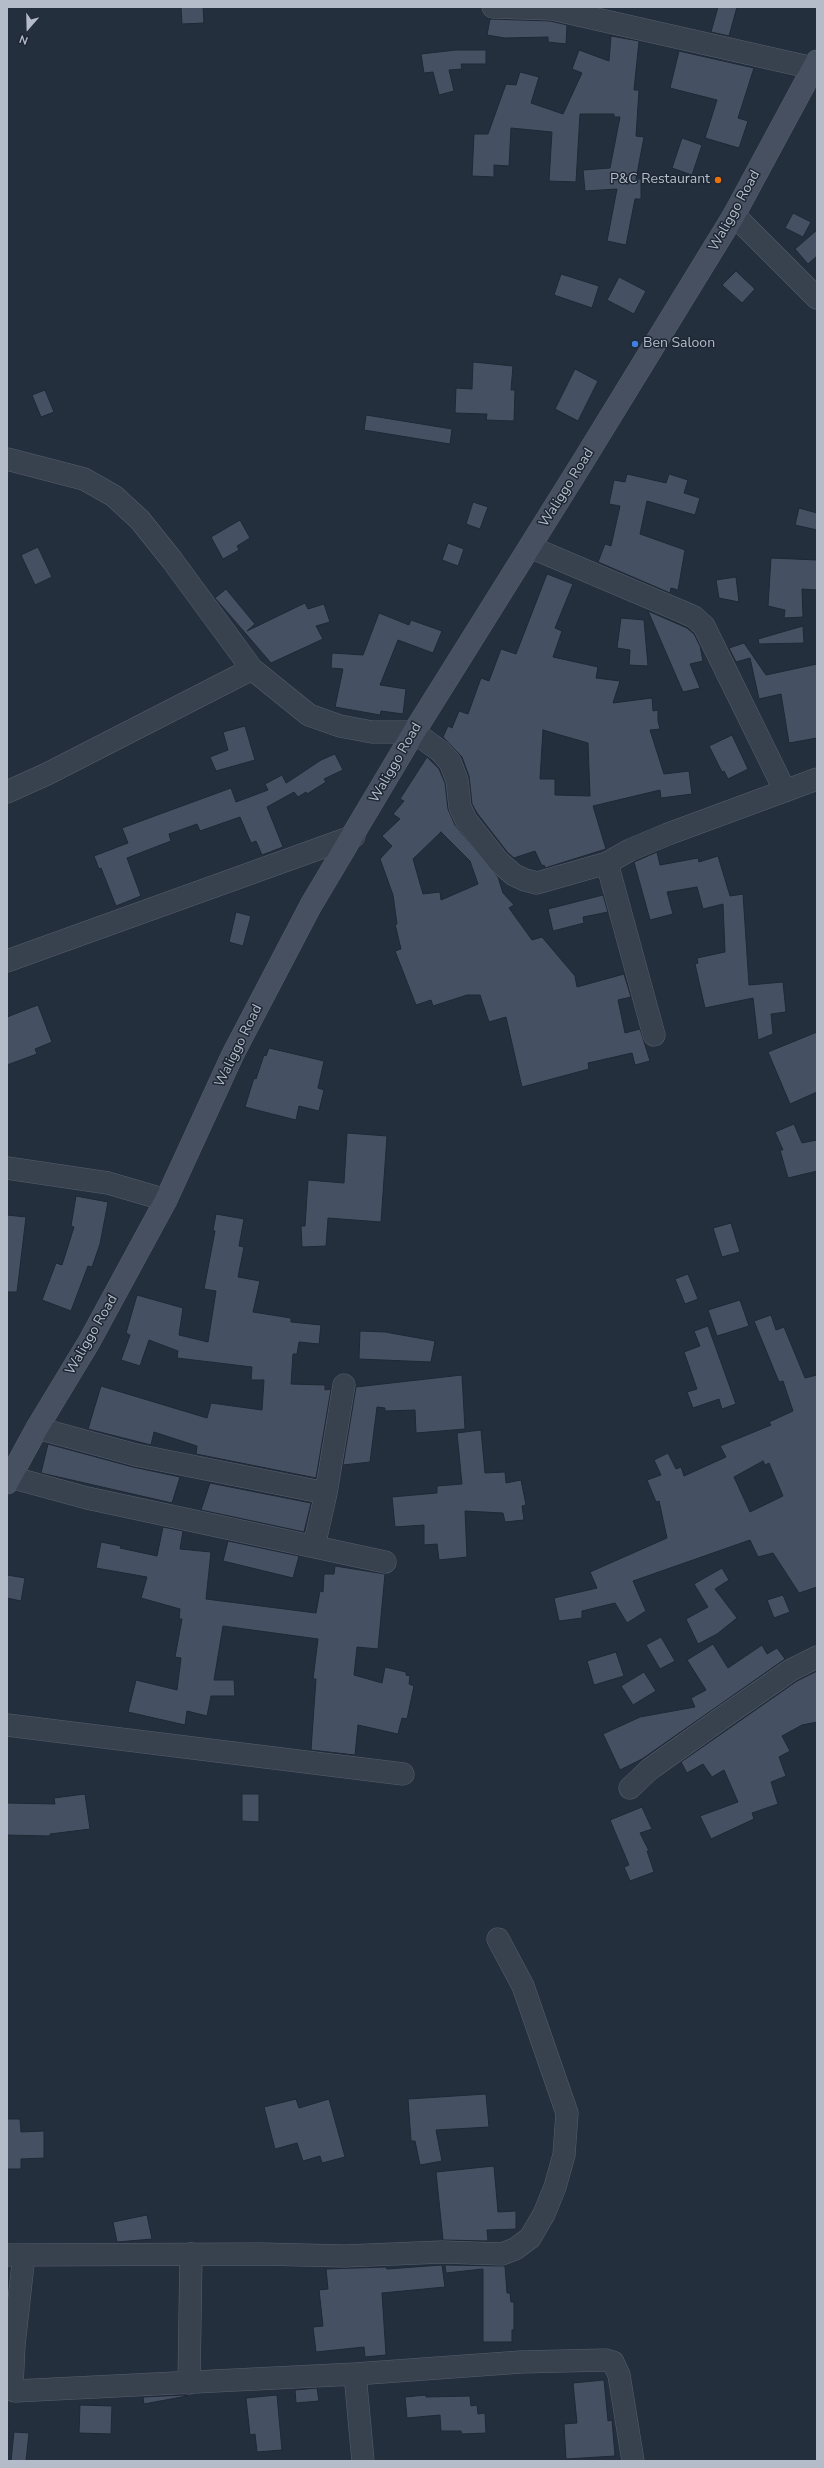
<!DOCTYPE html>
<style>
body{margin:0}
#map{position:relative;width:824px;height:2468px;overflow:hidden;background:#242f3e;font-family:"Nunito Sans",sans-serif}
canvas{display:block}
.frame{position:absolute;inset:0;border:8px solid #b4bcc9;pointer-events:none}
.north{position:absolute;left:8px;top:8px;width:40px;height:40px;-webkit-text-stroke:3px #1d2633;paint-order:stroke;rotate:200deg;font-size:11px;font-weight:700;line-height:16px;text-align:center;color:#b4bcc9}
.north::after{content:'';display:block;margin:auto;width:14px;height:18px;background:#b4bcc9;clip-path:polygon(50% 0,100% 100%,50% 72%,0 100%)}
</style>
<div id="map">
<canvas width="824" height="2468"></canvas>
<div class="frame"></div>
<div class="north">N</div>
</div>
<script>
const ctx = document.querySelector('canvas').getContext('2d');
ctx.lineJoin = 'round';
function fillPath(path, color) {
  ctx.fillStyle = color;
  ctx.fill(path, 'evenodd');
}
function poly(rows) {
  const path = new Path2D();
  for (const r of rows) {
    path.moveTo(r[0], r[1]);
    for (let i = 2; i < r.length; i += 2) path.lineTo(r[i], r[i + 1]);
  }
  return path;
}
function strokePath(path, color, width, dash) {
  ctx.strokeStyle = color;
  ctx.lineWidth = width;
  ctx.lineCap = dash ? 'butt' : 'round';
  ctx.setLineDash(dash || []);
  ctx.stroke(path);
}
function label(font, color, halo, rows, align = 'center') {
  ctx.font = font + ' "Nunito Sans",sans-serif';
  ctx.lineWidth = 3;
  ctx.setLineDash([]);
  ctx.textBaseline = 'middle';
  ctx.strokeStyle = halo;
  ctx.fillStyle = color;
  for (const [text, x, y, turn = 0] of rows) {
    ctx.save();
    ctx.translate(x, y);
    ctx.rotate((+turn || 0) * Math.PI / 180);
    ctx.textAlign = isNaN(turn) ? turn : align;
    if (halo) ctx.strokeText(text, 0, 0);
    ctx.fillText(text, 0, 0);
    ctx.restore();
  }
}
const building = poly([
 [181,7,203,7,204,23,182,24,181,7],
 [718,7,737,7,729,36,711,32,718,7],
 [490,19,550,21,567,25,566,44,548,42,548,37,505,38,487,35,490,19],
 [611,36,639,41,634,90,639,90,636,136,644,137,636,179,641,179,641,199,635,199,626,245,607,241,617,189,585,191,583,170,610,168,620,117,614,117,614,114,580,114,576,182,549,181,552,132,511,128,509,166,494,165,494,177,472,176,474,134,488,134,506,84,516,85,520,72,539,77,531,103,563,114,582,73,572,69,579,50,609,61,611,36],
 [456,50,486,50,486,64,461,64,462,69,449,70,454,91,439,95,433,72,424,73,421,54,456,50],
 [679,51,754,68,738,118,748,121,739,148,705,138,717,100,670,88,679,51],
 [682,138,702,145,692,175,672,168,682,138],
 [793,213,811,222,803,237,785,228,793,213],
 [817,230,817,256,808,264,795,249,817,230],
 [736,271,755,289,742,303,722,285,736,271],
 [561,274,599,286,592,308,554,295,561,274],
 [619,277,646,291,634,314,607,300,619,277],
 [473,362,513,366,511,390,515,390,514,421,486,420,487,414,455,413,456,388,472,389,473,362],
 [575,369,598,381,578,421,555,409,575,369],
 [45,390,54,412,41,417,32,395,45,390],
 [366,415,452,429,450,444,364,430,366,415],
 [627,474,666,483,669,474,688,480,684,493,700,498,695,515,647,501,640,534,685,550,678,590,671,588,670,593,598,562,605,544,611,546,620,506,609,504,614,480,625,482,627,474],
 [473,502,488,507,480,529,466,524,473,502],
 [799,508,817,513,817,530,795,525,799,508],
 [240,520,250,538,237,546,239,550,223,559,211,537,240,520],
 [448,543,464,549,458,566,442,560,448,543],
 [38,547,52,577,35,585,21,555,38,547],
 [771,558,817,560,817,590,802,589,803,617,784,618,785,610,768,606,771,558],
 [547,574,573,584,555,628,562,631,553,657,598,667,596,678,620,681,613,703,652,698,653,711,658,710,658,721,660,729,650,730,664,774,689,771,692,794,661,798,660,790,593,806,606,849,545,868,544,865,542,866,535,851,514,858,508,853,477,813,472,804,469,776,462,757,443,737,448,726,452,728,459,711,468,714,481,678,489,681,501,649,516,654,547,574],
 [543,730,588,743,590,796,555,795,555,779,540,779,543,730],
 [736,577,739,602,719,598,716,580,736,577],
 [226,589,255,624,247,631,305,603,308,609,324,604,330,622,316,626,323,639,271,663,215,598,226,589],
 [648,611,687,628,694,634,700,646,703,661,690,664,700,688,683,692,648,611],
 [379,613,409,625,411,620,442,631,433,653,398,640,380,685,406,689,403,714,381,711,380,715,335,707,343,669,331,668,332,653,363,655,379,613],
 [621,618,644,620,648,666,629,665,630,650,617,648,621,618],
 [803,626,804,643,759,644,758,639,803,626],
 [744,643,766,675,817,664,817,738,789,743,781,694,759,699,750,658,736,662,729,648,744,643],
 [245,726,255,760,216,771,210,757,228,750,223,732,245,726],
 [732,735,748,769,728,779,724,771,722,772,709,746,732,735],
 [335,754,343,770,324,779,326,782,307,794,306,792,298,797,294,792,267,807,283,847,262,855,256,841,251,843,240,817,200,831,197,824,169,834,171,841,127,858,141,896,116,906,101,868,99,869,94,856,128,843,122,828,231,788,236,802,268,790,265,784,282,775,286,783,288,782,321,760,335,754],
 [427,757,439,769,445,783,448,809,455,825,498,877,503,893,514,905,509,908,532,940,542,937,575,976,577,987,624,974,631,997,618,1000,625,1033,640,1029,650,1061,635,1065,632,1053,588,1063,589,1069,522,1087,506,1017,489,1022,480,995,467,995,433,1006,431,1000,416,1005,395,951,401,949,395,924,397,924,393,895,380,859,392,846,382,836,400,819,393,814,404,801,400,799,427,757],
 [441,832,470,861,478,884,441,900,440,892,423,894,413,859,441,832],
 [657,852,660,865,698,858,699,862,718,856,730,896,743,894,749,985,783,982,786,1012,771,1014,773,1034,758,1040,753,998,705,1008,695,964,698,963,697,958,725,952,723,904,703,909,697,887,667,892,673,914,650,920,634,862,657,852],
 [603,895,608,912,583,917,584,923,553,931,548,909,603,895],
 [236,912,251,916,243,946,229,942,236,912],
 [38,1005,52,1042,35,1049,37,1054,7,1065,7,1017,38,1005],
 [817,1032,817,1092,790,1104,768,1052,817,1032],
 [269,1048,324,1061,318,1088,324,1090,319,1111,299,1106,296,1120,245,1107,254,1078,256,1079,264,1055,266,1056,269,1048],
 [794,1124,802,1143,817,1140,817,1171,788,1178,780,1150,783,1150,775,1132,794,1124],
 [347,1133,387,1136,381,1222,328,1218,326,1246,302,1247,301,1226,305,1226,308,1180,344,1183,347,1133],
 [76,1196,108,1202,100,1244,92,1267,88,1266,71,1311,42,1300,56,1263,62,1265,74,1227,71,1226,76,1196],
 [216,1214,244,1219,239,1246,244,1247,238,1277,260,1281,253,1312,291,1318,291,1322,321,1325,319,1344,299,1342,297,1354,293,1354,291,1384,325,1385,325,1390,331,1389,316,1478,196,1454,197,1446,154,1432,151,1445,88,1429,101,1386,207,1418,211,1403,262,1410,264,1380,251,1380,252,1367,177,1358,178,1351,149,1340,140,1366,121,1360,130,1335,126,1333,137,1295,183,1308,179,1335,208,1342,216,1291,204,1289,215,1231,213,1230,216,1214],
 [7,1215,26,1217,17,1292,7,1292,7,1215],
 [731,1223,740,1252,722,1257,713,1228,731,1223],
 [688,1274,698,1299,685,1304,675,1279,688,1274],
 [740,1300,749,1326,717,1336,708,1310,740,1300],
 [771,1315,776,1330,784,1327,805,1378,817,1375,817,1587,799,1593,773,1553,758,1557,750,1540,633,1581,646,1611,627,1623,615,1603,582,1611,582,1618,559,1621,554,1598,597,1588,590,1572,667,1538,659,1501,656,1502,647,1480,661,1475,654,1460,668,1453,676,1469,681,1467,684,1476,726,1457,720,1446,771,1425,769,1422,793,1411,783,1381,779,1382,754,1321,771,1315],
 [763,1461,765,1465,769,1463,783,1496,750,1512,734,1477,763,1461],
 [708,1326,736,1404,722,1409,719,1399,693,1408,687,1392,697,1389,684,1352,700,1346,694,1331,708,1326],
 [360,1331,385,1332,435,1341,431,1362,359,1359,360,1331],
 [462,1375,465,1429,416,1433,415,1410,385,1411,385,1408,377,1407,370,1462,343,1465,356,1387,462,1375],
 [481,1430,485,1473,505,1472,506,1483,521,1480,526,1505,522,1506,524,1520,505,1522,503,1513,465,1511,467,1557,439,1560,437,1544,424,1545,424,1525,395,1527,392,1497,437,1493,437,1486,462,1484,457,1433,481,1430],
 [48,1444,133,1467,180,1477,172,1503,41,1473,48,1444],
 [210,1483,311,1503,304,1532,201,1510,210,1483],
 [163,1527,183,1531,180,1549,211,1552,206,1599,316,1613,320,1591,323,1592,324,1574,334,1574,335,1566,385,1574,378,1649,357,1647,354,1675,382,1683,385,1667,406,1672,406,1675,410,1676,409,1684,414,1686,407,1719,402,1718,398,1734,358,1725,355,1755,311,1750,316,1679,313,1679,318,1639,223,1626,214,1680,234,1680,235,1696,211,1696,207,1716,187,1711,185,1725,128,1712,136,1680,177,1690,181,1658,175,1657,182,1619,179,1619,180,1609,141,1598,147,1577,96,1568,101,1542,121,1546,120,1548,157,1556,163,1527],
 [228,1541,299,1556,293,1578,223,1561,228,1541],
 [722,1568,729,1580,715,1589,737,1618,717,1634,698,1644,686,1619,708,1607,694,1584,722,1568],
 [7,1575,25,1578,21,1601,7,1598,7,1575],
 [783,1595,790,1612,774,1618,767,1600,783,1595],
 [661,1637,675,1661,660,1669,646,1645,661,1637],
 [713,1644,728,1668,762,1645,767,1654,777,1648,785,1659,642,1759,620,1770,603,1734,640,1717,695,1707,691,1698,706,1690,687,1660,713,1644],
 [616,1652,624,1676,594,1685,587,1661,616,1652],
 [817,1671,817,1722,802,1725,782,1736,790,1751,779,1757,786,1776,771,1782,778,1804,752,1813,754,1819,711,1839,700,1816,738,1802,724,1770,712,1777,703,1764,687,1773,681,1762,797,1681,817,1671],
 [644,1672,656,1691,633,1705,621,1686,644,1672],
 [85,1794,90,1829,50,1834,50,1836,7,1835,7,1803,55,1804,54,1798,85,1794],
 [242,1794,259,1794,259,1822,242,1821,242,1794],
 [642,1807,652,1829,640,1833,649,1851,647,1851,654,1872,630,1881,624,1867,629,1865,610,1820,642,1807],
 [486,2094,489,2127,436,2130,442,2161,420,2165,415,2141,411,2141,408,2099,486,2094],
 [296,2099,299,2108,329,2099,345,2157,322,2163,320,2156,303,2161,297,2143,275,2149,264,2107,296,2099],
 [7,2119,20,2119,21,2132,44,2131,44,2158,21,2159,21,2169,7,2169,7,2119],
 [494,2166,498,2212,516,2211,516,2229,487,2230,488,2241,443,2240,436,2172,494,2166],
 [147,2215,152,2239,117,2242,113,2222,147,2215],
 [442,2265,445,2287,382,2293,386,2355,365,2357,364,2347,316,2352,313,2327,323,2326,319,2290,328,2289,326,2269,386,2267,387,2269,442,2265],
 [445,2265,505,2266,507,2293,510,2293,511,2302,514,2302,514,2330,512,2330,512,2342,483,2342,483,2269,446,2273,445,2265],
 [604,2380,608,2421,612,2420,615,2456,566,2459,564,2424,577,2423,573,2383,604,2380],
 [317,2388,319,2401,296,2403,295,2390,317,2388],
 [277,2395,282,2450,257,2452,255,2434,250,2435,246,2398,277,2395],
 [426,2395,426,2397,470,2396,471,2406,477,2405,478,2414,485,2413,486,2433,462,2434,461,2431,441,2431,440,2415,407,2418,405,2397,426,2395],
 [187,2396,144,2404,143,2397,184,2395,187,2396],
 [80,2405,112,2406,111,2434,79,2433,80,2405],
 [14,2432,29,2433,26,2461,11,2461,14,2432]
]);
fillPath(building, '#455162');
strokePath(building, '#1f2835', 1);
const street = poly([
 [493,7,552,9,813,68],
 [734,215,817,298],
 [7,459,84,479,114,496,140,520,172,560,252,669,309,715,340,726,372,732,414,732,440,751,450,762,457,780,460,807,466,820,499,862,514,875,525,880,537,883,607,863,630,850,668,834,817,779],
 [530,547,683,612,694,617,704,626,785,791],
 [7,792,47,774,252,669],
 [607,863,654,1035],
 [7,961,354,836],
 [7,1168,108,1183,166,1200],
 [37,1428,136,1455,326,1493],
 [10,1477,87,1498,385,1562],
 [314,1546,326,1493,344,1385],
 [7,1725,403,1774],
 [630,1788,650,1769,719,1720,791,1670,817,1657],
 [7,2255,261,2254,345,2256,442,2252,502,2254,515,2249,530,2238,544,2214,555,2187,564,2155,567,2113,523,1986,498,1939],
 [24,2255,14,2345,12,2387,15,2391,355,2374,521,2362,606,2360,613,2362,619,2375,633,2461],
 [355,2374,363,2461],
 [189,2383,191,2254]
]);
const secondary = poly([
 [7,1483,37,1428,89,1342,166,1200,233,1054,311,905,414,732,582,463,734,215,817,61]
]);
strokePath(street, '#565f6c', 23);
strokePath(secondary, '#565f6c', 23);
strokePath(street, '#38414e', 22);
strokePath(secondary, '#465061', 22);
for (const [x, y, r, color] of [
 [718,180,4,"#e8710a"],
 [635,344,4,"#3f7fe0"]
]) {
  const dot = new Path2D();
  dot.arc(x, y, r, 0, 2 * Math.PI);
  ctx.fillStyle = color;
  ctx.fill(dot);
  strokePath(dot, '#1d2633', 1.5);
}
label('14px', '#b4bcc9', '#1d2633', [
 ["P&C Restaurant",710,180],
 ["Ben Saloon",643,344,"left"]
], 'right');
label('14px', '#b4bcc9', '#1d2633', [
 ["Waliggo Road",735,211,-61],
 ["Waliggo Road",567,488,-58],
 ["Waliggo Road",396,763,-60],
 ["Waliggo Road",239,1046,-64],
 ["Waliggo Road",92,1335,-60]
]);
</script>
